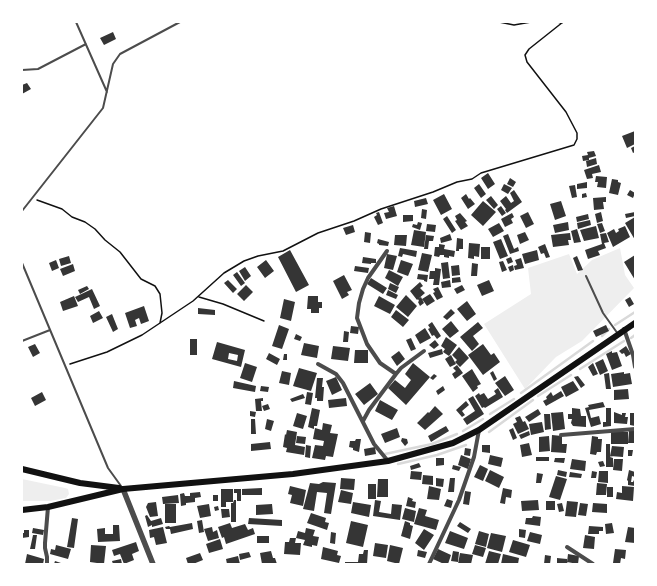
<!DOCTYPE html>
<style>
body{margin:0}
#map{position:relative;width:657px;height:586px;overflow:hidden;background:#fff;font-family:"Roboto Serif",serif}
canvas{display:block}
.frame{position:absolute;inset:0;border:23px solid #fff;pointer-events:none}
</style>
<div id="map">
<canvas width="657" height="586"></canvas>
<div class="frame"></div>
</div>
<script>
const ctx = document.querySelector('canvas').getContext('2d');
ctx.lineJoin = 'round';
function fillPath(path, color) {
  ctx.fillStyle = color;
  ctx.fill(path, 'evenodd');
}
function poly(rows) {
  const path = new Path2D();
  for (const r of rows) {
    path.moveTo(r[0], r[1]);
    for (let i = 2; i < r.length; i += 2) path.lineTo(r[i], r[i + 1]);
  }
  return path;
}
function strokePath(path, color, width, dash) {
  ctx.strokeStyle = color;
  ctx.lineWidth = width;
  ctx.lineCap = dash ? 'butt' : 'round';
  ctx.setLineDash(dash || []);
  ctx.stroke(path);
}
fillPath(poly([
 [620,248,625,275,634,288,582,341,556,357,525,389,484,324,531,294,528,268,569,254,577,274,592,260],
 [22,479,65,488,68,489,69,494,66,498,50,501,22,501]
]), '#eee');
strokePath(poly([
 [615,325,635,312],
 [602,336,609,329],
 [631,338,635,335],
 [580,369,624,341],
 [521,393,593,341],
 [538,396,571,375],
 [490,414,514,399],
 [463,431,483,419],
 [489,432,533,400],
 [385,454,432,444,457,434],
 [398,464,437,455,466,445]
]), '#d9d9d9', 2.5);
fillPath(poly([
 [113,32,116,39,104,45,100,38],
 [27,83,31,89,22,94,22,85],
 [635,131,635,144,627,148,622,136],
 [635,146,635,152,633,153,631,148],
 [594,151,596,156,589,158,589,160,583,161,582,156,588,155,587,152],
 [596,158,597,164,587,167,586,161],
 [599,165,601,172,592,174,593,178,587,179,584,170],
 [488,173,495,184,488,189,481,178],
 [596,176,607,177,606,188,597,187,598,182,595,182],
 [510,178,516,182,513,187,507,184],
 [612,179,618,180,618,182,621,183,618,195,609,193],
 [587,182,587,188,577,189,577,184],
 [479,184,486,194,481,198,474,188],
 [504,184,512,188,508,194,501,190],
 [575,185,577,197,572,198,569,186],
 [514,190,522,202,507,213,505,210,506,209,500,201,506,196,511,203,514,201,510,193],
 [630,190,635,193,633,198,627,195],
 [586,193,587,197,582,198,582,194],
 [444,194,452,209,441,215,433,200],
 [466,194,469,199,470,198,475,204,468,209,461,198],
 [491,196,498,205,494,209,486,200],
 [606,197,606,202,603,202,604,209,594,210,593,198],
 [426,198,428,204,415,207,414,201],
 [483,201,496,212,483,226,471,215],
 [561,201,566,216,555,220,550,204],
 [394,206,397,216,386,219,384,213,389,212,387,208],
 [501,206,506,213,502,216,497,209],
 [422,209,427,210,426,219,421,218],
 [379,212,383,223,378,225,374,217,377,215,376,213],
 [528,212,534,224,526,228,520,216],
 [601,212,603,221,597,223,595,214],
 [635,212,635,216,626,218,625,214],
 [460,213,467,221,465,222,468,226,461,230,455,221,457,220,455,216],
 [512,213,514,217,511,219,513,223,505,227,501,219],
 [588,214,589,219,577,222,576,217],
 [403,215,413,215,413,221,403,222],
 [447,216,456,230,452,233,443,219],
 [635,217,635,240,625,223],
 [590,220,591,225,578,229,577,223],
 [418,222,422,223,420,230,412,227,413,224,417,225],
 [568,222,569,230,555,233,553,225],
 [499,223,504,231,493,237,488,229],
 [602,223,605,231,600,233,597,224],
 [427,224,436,225,435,232,426,231],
 [353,225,355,232,346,235,343,228],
 [596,226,599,238,584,241,580,230],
 [625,226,630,237,613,247,607,233,614,229,616,233,619,231,618,229],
 [577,229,581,242,574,243,571,231],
 [414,230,426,232,424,247,411,245],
 [365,232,371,233,370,243,364,242],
 [525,232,529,240,520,244,517,235],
 [570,233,571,240,568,240,569,245,553,247,551,235],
 [606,233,609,242,604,243,606,248,598,251,600,255,588,259,585,250,602,244,600,234],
 [450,234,452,240,441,243,440,238],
 [508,234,514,249,518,247,519,251,510,254,503,236],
 [395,235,407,235,406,246,394,245],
 [426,235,434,236,433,241,429,241,428,249,424,249],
 [457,238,463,239,463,249,459,249,459,251,456,251],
 [378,239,389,242,388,246,379,245,379,244,377,243],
 [501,239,508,256,500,259,493,242],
 [469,243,480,244,479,257,474,256,474,259,468,258],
 [439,244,445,245,444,249,455,251,454,257,449,256,449,258,444,257,444,255,440,255,439,257,434,256,435,247,439,247],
 [545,244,550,257,546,258,544,253,541,254,538,247],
 [481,247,490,247,490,259,481,259],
 [400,248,417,251,416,257,403,254,402,257,398,256],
 [290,250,309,285,296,292,278,257],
 [537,250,539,260,525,264,522,254],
 [422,253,432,255,428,272,418,270],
 [387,254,397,256,393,270,384,268],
 [635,255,635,280,624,262],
 [69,256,71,263,61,266,59,259],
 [577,256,583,270,578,271,573,258],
 [363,257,376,259,376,263,371,263,371,264,362,263],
 [511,257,513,262,508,264,506,259],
 [521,258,524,268,515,270,514,266,517,265,515,260],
 [56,260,59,268,52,271,49,263],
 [266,260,274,271,265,278,257,267],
 [401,260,413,264,408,276,397,272],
 [503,261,507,270,502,272,499,262],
 [448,262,450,278,443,279,441,263],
 [472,263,478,264,477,276,471,276],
 [73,264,75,271,63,276,60,269],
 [459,265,460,275,452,276,451,266],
 [513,265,514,270,510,272,508,267],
 [355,266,369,268,368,273,354,271],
 [245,267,251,276,245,281,239,271],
 [435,268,441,269,439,285,433,285,434,279,429,279,430,271,435,271],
 [389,270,403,277,398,286,385,278],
 [237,272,245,283,241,286,233,275],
 [418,274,428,275,427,282,424,281,424,280,417,279],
 [344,275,352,290,347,292,349,295,342,299,333,281],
 [460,277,461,282,452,283,452,278],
 [371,278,387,288,383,294,367,284],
 [228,280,237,289,233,293,224,283],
 [450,280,451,287,442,288,441,282],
 [489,280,494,291,482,296,477,285],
 [420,282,423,286,420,288,425,293,417,300,410,291],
 [390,283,399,287,396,293,388,289],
 [246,285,253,292,244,301,237,294],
 [462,285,465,290,457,294,454,289],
 [87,286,89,289,80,294,78,290],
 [438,287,443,297,437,300,433,293,435,292,433,289],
 [92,289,100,306,94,309,89,297,78,302,75,297],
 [388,290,398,295,396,299,386,295],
 [430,294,435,301,427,306,422,299],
 [406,295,417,306,408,317,396,307],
 [74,296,78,306,63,311,60,302],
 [308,296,318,296,318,302,322,302,322,308,319,308,319,313,311,313,311,309,307,309],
 [379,296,395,305,390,314,374,306],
 [421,297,424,303,420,306,418,302,419,301,418,299],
 [630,297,634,304,629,307,625,300],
 [284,299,295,302,291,321,280,318],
 [467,301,476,314,467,321,457,309],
 [144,306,149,321,141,324,139,318,135,320,137,326,130,328,125,313],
 [198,308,215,310,215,315,198,314],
 [451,309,455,313,447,320,443,317],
 [396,310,409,320,403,327,391,317],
 [99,311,103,318,93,323,90,316],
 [112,314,118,329,113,332,106,317],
 [451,321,459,331,450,338,442,329],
 [432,322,441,336,437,339,434,335,432,336,428,329,430,328,428,325],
 [478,322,483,328,473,336,479,344,472,351,460,337],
 [279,325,289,329,282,349,272,346],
 [606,325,609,331,596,337,593,331],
 [351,326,359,327,358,334,350,333],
 [425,328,431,338,420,344,415,335],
 [344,331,349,332,348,342,343,342],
 [296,334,302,337,300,341,294,339],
 [446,337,457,345,449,356,443,352,445,349,441,346],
 [411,338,416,349,411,351,406,340],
 [190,339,197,339,197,355,190,355],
 [435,340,439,345,434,349,429,345],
 [217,342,245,350,241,367,212,359],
 [229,353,238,355,237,361,228,359],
 [304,343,319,346,317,358,301,355],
 [35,344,40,353,33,357,28,347],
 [483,344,491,355,494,353,500,362,483,375,468,355],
 [333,346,350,348,348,361,331,359],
 [626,346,631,354,626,357,624,353,622,354,619,351],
 [459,347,469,358,460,367,455,362,457,360,452,355],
 [442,349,443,354,430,358,428,353],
 [355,350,368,350,368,363,354,363],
 [399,351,405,359,397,366,391,357],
 [612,351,612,353,617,352,622,366,612,370,606,354],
 [269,353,280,359,277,365,266,359],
 [284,354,287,354,287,360,283,360],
 [451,355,456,364,450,367,445,359],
 [603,359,608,371,600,375,595,363],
 [245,363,257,367,252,382,240,378],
 [413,363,430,377,406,405,388,388,395,380,405,388,411,380,405,374],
 [593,363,598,374,593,376,588,367],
 [457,365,463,373,455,379,452,374,456,371,453,368],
 [299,368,317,373,311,391,293,386],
 [472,369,481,384,477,386,478,388,473,392,462,376],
 [282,371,291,373,289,385,279,383],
 [493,371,497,379,494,381,490,373],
 [624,372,624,374,630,373,632,384,613,387,611,374],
 [609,373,611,389,606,389,604,374],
 [434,374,437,376,433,380,430,378],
 [505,376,514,390,505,396,495,383],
 [578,376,585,385,581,388,574,377],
 [336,377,342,390,332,395,326,381],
 [317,378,323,378,322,387,324,387,323,401,317,401,317,398,315,398],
 [234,381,256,386,255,392,233,388],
 [573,381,579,390,566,397,561,387],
 [370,383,378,394,364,405,355,394],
 [261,386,269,387,268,392,260,391],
 [443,386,445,390,438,395,436,391],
 [498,388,503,397,485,408,484,407,482,408,475,396,479,393,480,395,484,393,488,399,496,394,494,391],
 [628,389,629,399,614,400,614,390],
 [561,391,564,396,546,406,543,401,547,399,546,397,551,392,553,396],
 [42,392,46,400,35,406,31,398],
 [307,392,313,393,311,405,305,404],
 [303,394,305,398,292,402,290,399],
 [473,396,484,414,467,425,463,419,475,411,468,399],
 [263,398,263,401,261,401,262,411,256,411,255,399],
 [346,398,347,406,329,408,328,400],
 [380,400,398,410,392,420,375,411],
 [466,401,469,405,462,411,465,415,462,417,456,410],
 [603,402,605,407,589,410,591,418,599,416,601,424,591,427,585,408,589,407,588,405],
 [268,404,270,409,264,411,262,406],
 [435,406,443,414,425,430,417,423,428,412,429,413],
 [312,408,320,410,317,426,314,426,314,429,308,427],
 [572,408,580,409,581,416,586,416,586,427,573,426,571,423,572,419,568,419,568,414,572,414],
 [606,408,611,408,611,426,603,427,603,422,606,422],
 [538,409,541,414,529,422,525,417],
 [250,411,256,412,255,417,250,416],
 [563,412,565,429,553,431,551,413],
 [614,412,622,415,622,413,626,413,625,417,628,417,627,424,614,423],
 [297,413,307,416,303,429,293,426],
 [630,413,635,413,635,426,630,425],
 [544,414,550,414,551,429,545,430],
 [520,416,523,422,525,421,529,429,518,434,513,424,517,422,515,418],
 [251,419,255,419,256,434,251,434],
 [267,419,274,421,271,431,265,429],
 [542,422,544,432,531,435,529,424],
 [323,423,332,425,330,433,338,434,333,457,326,456,325,460,312,458,315,445,323,446,324,441,313,439,315,428,322,430],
 [446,426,449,431,431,442,428,436],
 [397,428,400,437,385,443,381,434],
 [513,428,517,438,513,440,509,430],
 [287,430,297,432,295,445,305,447,304,455,286,452,287,448,283,447,285,434,286,435],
 [529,431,530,435,521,439,519,435],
 [629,431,635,431,635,443,628,443],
 [611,432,628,432,628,444,611,444],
 [552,435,562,436,562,444,567,444,566,453,551,452],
 [297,436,306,437,305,444,296,443],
 [549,436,550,451,539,452,539,437],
 [592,436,598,437,598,439,602,439,601,452,597,452,596,455,590,454],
 [402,438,407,439,408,443,405,446,401,441],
 [356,439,361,439,359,452,353,450,353,448,349,447,350,441,355,441],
 [270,442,271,449,251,451,251,444],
 [529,443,532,455,522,457,520,445],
 [606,444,610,444,610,460,610,457,613,458,613,467,606,467],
 [306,445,311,446,310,458,305,457],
 [482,445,490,445,490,453,482,452],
 [612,446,624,447,623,457,610,456],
 [375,447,376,454,365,456,364,449],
 [465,448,471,449,470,456,464,455],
 [628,450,633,450,632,456,628,456],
 [461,455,471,459,468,469,458,465],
 [490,455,503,458,501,467,488,464],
 [536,457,549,457,549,461,536,461],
 [436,458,444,458,444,465,436,466],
 [555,458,565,458,564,463,554,462],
 [572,459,586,461,585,471,570,469],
 [614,459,623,459,622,471,613,470],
 [603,461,605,466,600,467,598,462],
 [419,463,421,467,411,470,410,466],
 [453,465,461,467,459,471,452,469],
 [480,465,488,469,483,481,474,477],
 [490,470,504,477,499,488,485,481],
 [558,470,567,472,566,477,557,475],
 [629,470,635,472,635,477,632,476,631,482,633,482,635,478,635,486,628,485,628,481,627,480],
 [411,471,422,472,421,480,410,479],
 [592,471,597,472,596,478,591,478],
 [599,471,608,471,608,483,598,482],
 [570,472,582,474,581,478,569,477],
 [537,473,543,474,541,483,536,483],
 [423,475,433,476,433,485,422,484],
 [556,476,567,479,560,500,549,497],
 [341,478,355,479,354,490,340,489],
 [436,478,444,479,443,487,436,486],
 [450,478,455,478,454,492,448,492],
 [378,479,388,479,388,497,377,497],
 [323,482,336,483,331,514,324,513,327,493,317,492,314,511,303,509,310,483,319,484],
 [597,483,607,484,606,495,596,495],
 [368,484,376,484,376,499,368,499],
 [290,486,306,490,303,506,290,503,292,495,288,494],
 [429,486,441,489,439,500,427,499],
 [622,486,634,487,633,501,616,499,617,492,622,493],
 [607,487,613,487,613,497,607,497],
 [262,488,262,495,242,495,242,489],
 [503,488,512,490,511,498,506,497,505,504,500,503],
 [221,489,233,489,233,502,226,502,226,507,221,507],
 [234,489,241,489,241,501,237,501,237,493,234,493],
 [341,490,353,493,351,504,338,502],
 [465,491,471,492,469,505,463,504],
 [200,492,201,497,195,498,195,502,186,503,186,505,181,506,180,494,184,493,185,496,190,496,190,493],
 [178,495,179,503,163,504,162,497],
 [213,495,218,495,218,501,213,501],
 [408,497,413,499,412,501,416,502,415,508,406,506],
 [447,499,453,501,451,508,444,506],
 [234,500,236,500,236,522,231,522,231,503,233,503],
 [375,500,381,501,379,512,391,514,392,504,402,505,400,520,373,516],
 [538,500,539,510,522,511,521,501],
 [546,501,555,501,555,510,546,510],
 [567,501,578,502,576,517,565,516],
 [156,502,158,516,150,517,146,507,148,503],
 [353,502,371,505,369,517,351,513],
 [562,503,564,511,559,512,557,504],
 [580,503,588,504,586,516,578,515],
 [593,503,607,504,607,513,592,512],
 [165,504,176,504,176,523,165,523],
 [209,504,211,516,200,518,197,506],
 [272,504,273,514,256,515,256,505],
 [218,506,219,510,215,511,214,507],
 [405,508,416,511,414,522,402,519],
 [419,508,427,510,425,516,439,520,436,530,414,524],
 [221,509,229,509,230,517,222,518],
 [311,513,326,518,325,522,329,523,327,530,307,523],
 [147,515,151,521,161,518,163,524,152,527,152,525,148,527,145,516],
 [533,516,541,517,540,526,525,524,526,518,532,518],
 [72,518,78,519,74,548,67,547],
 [249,518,282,520,282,526,248,524],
 [202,520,204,532,199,533,197,521],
 [351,521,368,525,363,547,346,543],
 [405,521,410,523,410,525,413,526,410,539,401,536],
 [460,522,471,529,468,533,457,526],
 [192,523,193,529,171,534,170,529,166,529,165,527,169,526,170,527],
 [230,523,232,528,245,524,248,530,253,528,255,534,226,544,224,537,222,538,218,527],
 [612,523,614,533,606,534,605,524],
 [113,525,119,525,120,541,98,542,97,529,105,528,105,534,113,534],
 [589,526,603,527,603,531,599,531,599,534,588,534],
 [163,527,167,543,156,545,154,537,150,538,149,530],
 [212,527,213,532,217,530,219,538,208,541,204,529],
 [628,527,635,528,635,543,625,542],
 [33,528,44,530,43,535,32,533],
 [306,528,315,530,313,536,319,537,317,546,312,545,312,547,303,545,305,540,296,538,298,531,305,533],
 [424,529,434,535,424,550,415,543],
 [519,529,526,530,525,538,519,537],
 [24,530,29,530,29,537,22,538,22,533,24,533],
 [450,531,468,538,464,549,445,543],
 [479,531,489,534,486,547,475,544],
 [331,532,336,533,335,544,330,543],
 [530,532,542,535,540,544,527,541],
 [491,533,506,536,502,552,487,548],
 [33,535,37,535,35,549,30,549],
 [585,535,595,537,594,549,583,548],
 [257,536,269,536,269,543,257,543],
 [290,538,296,538,295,543,301,543,300,555,284,554,285,542,289,542],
 [220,539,223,549,209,553,206,544],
 [513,540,530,545,526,557,509,552],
 [136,542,139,551,132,554,134,560,124,564,120,554,114,556,112,550],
 [375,543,388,545,386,558,373,556],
 [56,545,71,549,68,559,50,554,51,549,55,550],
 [91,545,106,546,104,564,90,562],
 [390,545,403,548,399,564,387,561],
 [475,545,486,548,483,557,472,554],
 [323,547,338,551,337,555,341,556,339,563,321,559],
 [438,549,451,555,448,564,444,564,433,559],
 [615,549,626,550,625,559,621,558,620,564,613,563],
 [364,550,368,550,367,564,345,564,345,562,358,562,359,554,363,554],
 [418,550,427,552,425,558,417,556],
 [271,551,273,558,275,558,277,564,262,564,260,553],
 [453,551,459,552,458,562,451,561],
 [489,551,501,554,498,564,485,564],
 [249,552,251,557,240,560,239,554],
 [200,553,203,560,193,564,188,564,186,558],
 [460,553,473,555,471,564,458,564],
 [27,554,44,559,43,564,25,564],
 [503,554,519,558,518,564,501,564],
 [568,554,579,556,578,564,567,562],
 [545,555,551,556,550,564,544,564],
 [238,556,240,564,227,564,226,559],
 [557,558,567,559,567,564,557,564],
 [121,559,122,564,113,564,112,561],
 [55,561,64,564,54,564]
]), '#353535');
strokePath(poly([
 [499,22,514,25,531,22],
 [557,22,562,23],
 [37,200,62,209,72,217,85,222,95,229,105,240,120,252,141,279,155,286,160,294,162,313,160,323],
 [199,297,223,304,264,321],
 [70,364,107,352,142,335,193,301,224,273,244,261,258,256,283,251,318,233,354,221,381,209,433,192,457,182,472,179,481,173,574,145,577,139,577,133,566,112,527,62,525,55,529,49,563,22]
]), '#111', 1.5);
strokePath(poly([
 [76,22,107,92],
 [22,70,38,69,86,44],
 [22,211,103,108,113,64,120,54,180,22],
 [22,263,108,468,121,486],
 [586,276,603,313,618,334],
 [22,341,50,330]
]), '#4c4c4c', 2);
strokePath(poly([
 [387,251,368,278,363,289,359,303,357,318,367,344,380,363,396,374],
 [624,329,633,355,635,367],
 [318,364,336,374,343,383,374,444,388,461],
 [363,421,369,410,396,374,401,368,424,351],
 [561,435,635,429],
 [567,547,593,564],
 [47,564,47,557,45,548,45,543,48,507],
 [429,564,459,500,474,457,479,430]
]), '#4c4c4c', 4);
strokePath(poly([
 [123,489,153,564]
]), '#4c4c4c', 5.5);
strokePath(poly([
 [22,469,80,483,119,488],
 [22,510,48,507,123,489,293,474,388,461,453,443,479,430,635,323]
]), '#111', 6);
</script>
